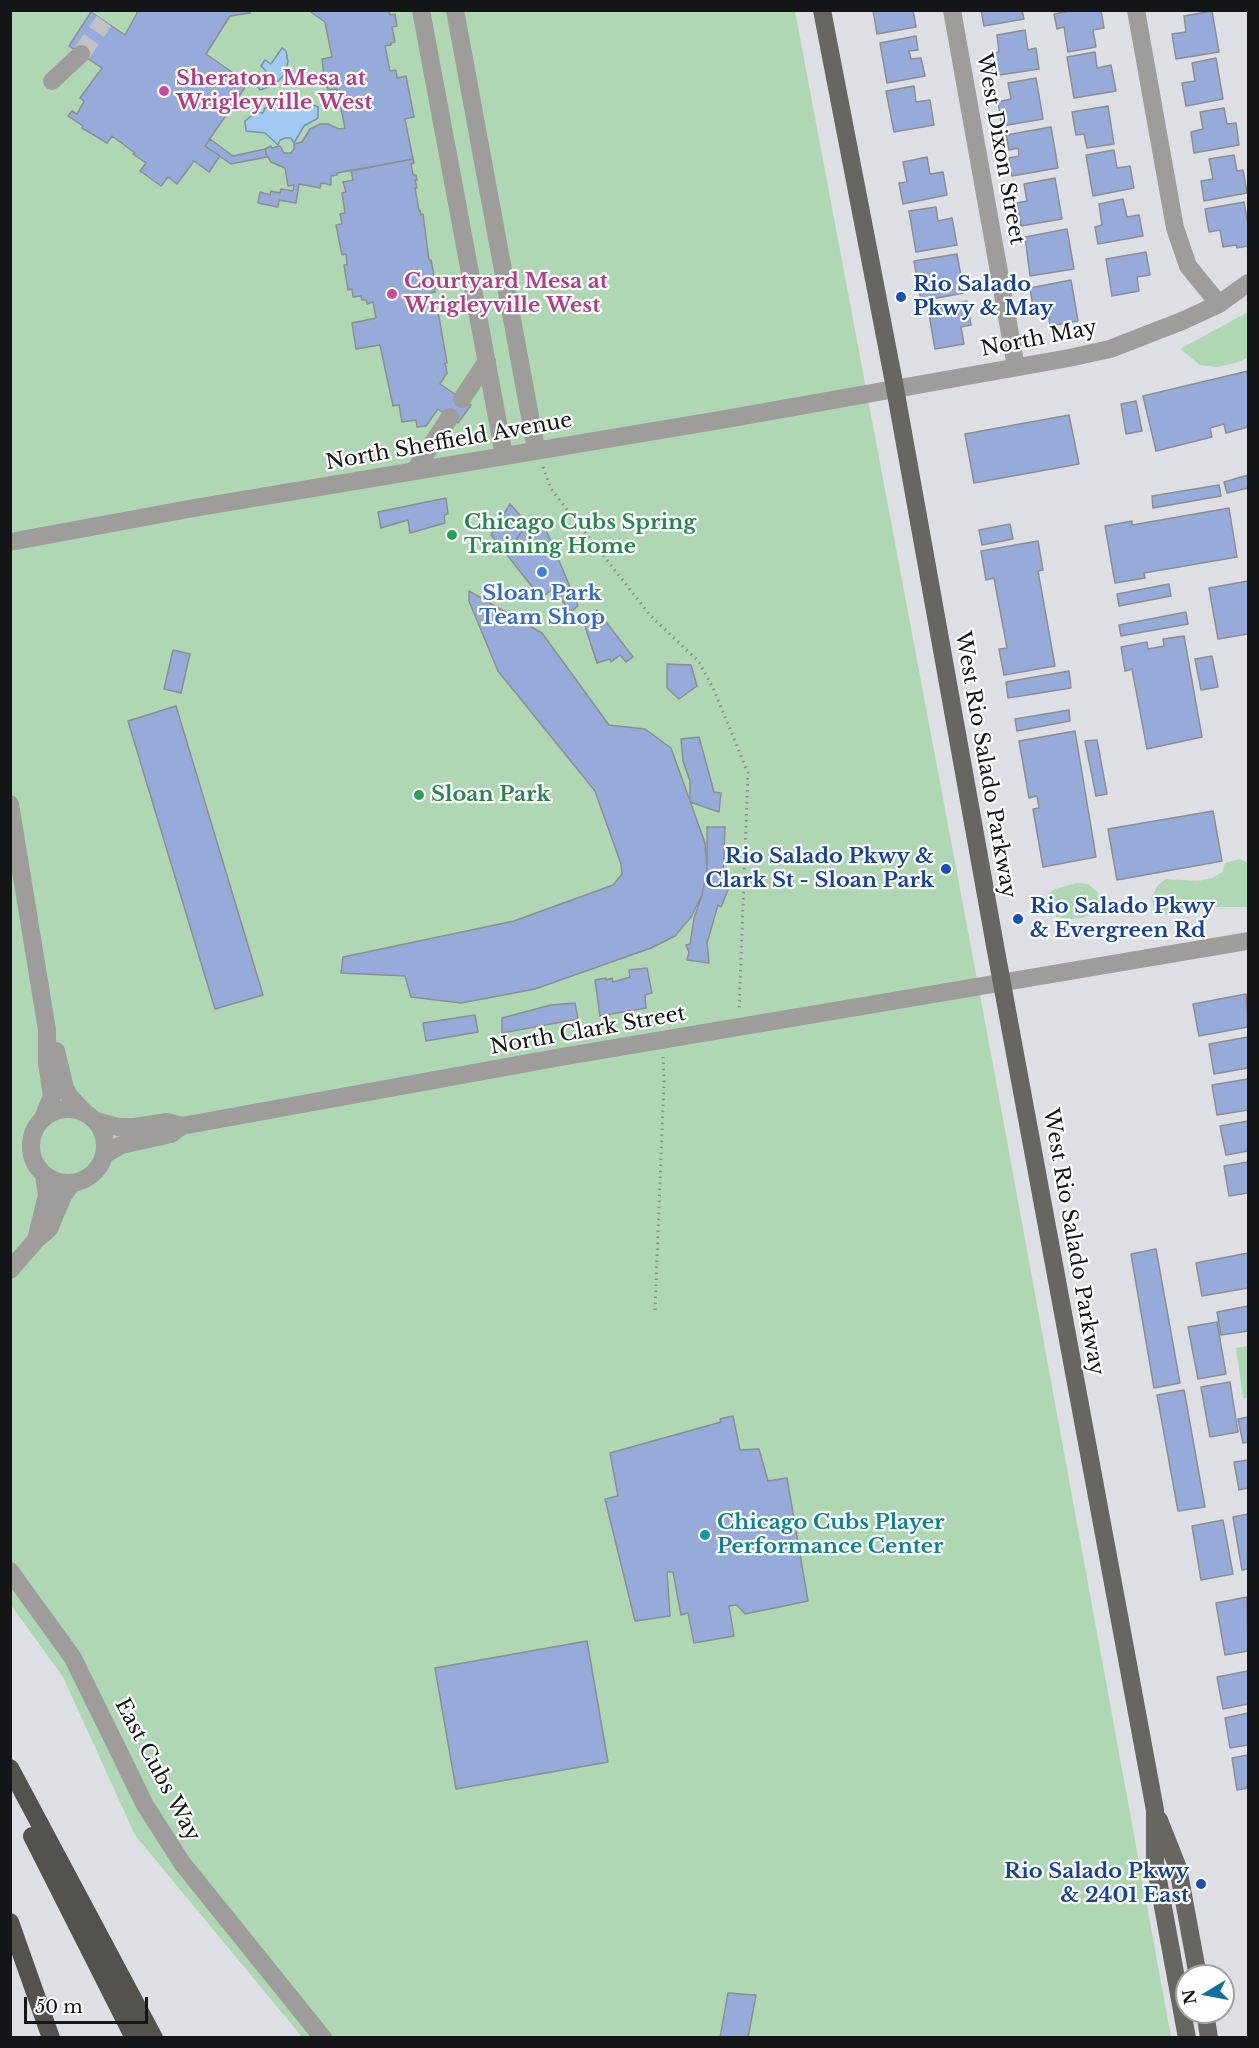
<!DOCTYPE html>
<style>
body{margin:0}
#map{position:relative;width:1259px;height:2048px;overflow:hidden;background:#dddfe4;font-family:"Libre Baskerville",serif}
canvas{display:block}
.frame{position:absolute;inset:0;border:12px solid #141516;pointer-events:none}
.north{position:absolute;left:1175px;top:1964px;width:60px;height:60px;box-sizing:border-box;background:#fff;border:2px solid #a1a1a2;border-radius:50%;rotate:260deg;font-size:16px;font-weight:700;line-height:24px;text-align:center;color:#141516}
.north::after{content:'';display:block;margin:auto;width:21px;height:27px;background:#0f709e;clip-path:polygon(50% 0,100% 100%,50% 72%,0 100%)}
.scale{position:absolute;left:24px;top:1997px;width:124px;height:27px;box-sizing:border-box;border:3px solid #141516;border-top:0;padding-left:8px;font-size:18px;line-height:21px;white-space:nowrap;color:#141516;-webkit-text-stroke:4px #fff;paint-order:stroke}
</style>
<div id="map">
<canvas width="1259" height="2048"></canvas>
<div class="frame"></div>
<div class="north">N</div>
<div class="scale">50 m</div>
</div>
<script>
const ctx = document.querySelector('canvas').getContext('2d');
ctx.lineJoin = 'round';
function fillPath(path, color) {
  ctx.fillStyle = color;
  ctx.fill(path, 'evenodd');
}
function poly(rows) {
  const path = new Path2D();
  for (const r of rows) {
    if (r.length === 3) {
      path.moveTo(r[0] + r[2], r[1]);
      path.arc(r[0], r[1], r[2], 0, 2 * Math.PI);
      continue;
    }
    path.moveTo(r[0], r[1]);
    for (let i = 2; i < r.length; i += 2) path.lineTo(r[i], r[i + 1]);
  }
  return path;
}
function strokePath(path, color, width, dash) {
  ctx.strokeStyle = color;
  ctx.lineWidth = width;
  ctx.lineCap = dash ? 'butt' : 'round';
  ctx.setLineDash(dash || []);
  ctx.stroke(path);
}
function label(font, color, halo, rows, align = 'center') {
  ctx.font = font + ' "Libre Baskerville",serif';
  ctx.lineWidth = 4.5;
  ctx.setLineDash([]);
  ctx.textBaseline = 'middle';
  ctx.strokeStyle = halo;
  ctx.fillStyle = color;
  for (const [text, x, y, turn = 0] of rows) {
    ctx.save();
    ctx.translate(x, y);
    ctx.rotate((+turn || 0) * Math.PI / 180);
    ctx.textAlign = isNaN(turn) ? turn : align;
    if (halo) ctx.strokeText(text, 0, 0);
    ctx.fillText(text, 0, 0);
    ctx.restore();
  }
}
fillPath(poly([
 [10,11,795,11,992,1059,1171,2037,302,2037,135,1835,63,1677,11,1605],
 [1248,312,1248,358,1232,364,1216,367,1200,365,1180,349],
 [1240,859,1248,863,1248,907,1206,907,1194,912,1171,915,1162,915,1155,910,1151,898,1158,885,1166,879,1198,881,1212,878,1222,872,1225,863],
 [1076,883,1088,884,1098,893,1103,904,1097,912,1082,918,1066,919,1056,916,1047,909,1042,901,1047,895,1055,889],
 [1248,1346,1248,1398,1243,1398,1236,1348]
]), '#afd7b4');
const water = poly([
 [282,48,286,51,288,62,284,75,274,85,260,90,257,86,266,71,261,66,265,60,271,64,282,48],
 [295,102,299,106,304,102,318,107,318,118,304,126,294,143,291,138,285,138,280,140,278,145,265,133,246,131,245,121,256,112,263,113,265,108,276,103,280,107,284,103,295,102]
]);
fillPath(water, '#a0c9f2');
strokePath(water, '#7693b0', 1.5);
const building = poly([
 [137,10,250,10,250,13,230,16,206,54,248,83,205,146,220,156,209,172,194,161,177,184,168,177,161,186,140,171,146,163,133,154,135,153,112,136,107,143,82,128,83,126,68,116,72,111,77,114,84,101,80,98,102,68,69,46,91,12,125,35,137,13,137,10],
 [308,10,389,10,390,15,395,14,397,26,392,27,395,42,391,43,391,45,385,46,390,71,396,70,397,78,406,76,414,117,405,119,413,159,337,173,337,175,331,176,331,185,321,183,320,188,299,184,296,203,279,200,278,207,258,203,260,192,270,195,271,191,280,193,281,189,293,191,294,185,288,186,285,168,271,162,268,157,267,157,265,149,271,146,272,148,280,146,284,153,291,153,294,149,294,144,302,142,310,129,320,124,328,124,339,129,345,128,337,89,328,90,324,78,322,59,332,57,325,22,308,10],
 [873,10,913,10,916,27,877,34,873,10],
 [981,10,1022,10,1024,19,984,26,981,10],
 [1073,10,1101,10,1104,28,1093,30,1096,47,1068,52,1064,27,1057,29,1054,14,1073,10],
 [1212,11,1219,52,1176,59,1172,34,1186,32,1184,16,1212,11],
 [1025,30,1028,50,1036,48,1039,69,993,76,989,54,999,52,997,35,1025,30],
 [916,36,918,50,909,51,911,59,921,58,925,76,887,83,880,43,916,36],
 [1095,52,1097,68,1111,65,1116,91,1074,98,1067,57,1095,52],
 [1216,58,1223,99,1186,106,1182,83,1195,81,1192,63,1216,58],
 [1036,78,1043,119,1002,126,998,102,1011,99,1008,83,1036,78],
 [914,86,916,102,930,100,934,125,894,132,886,91,914,86],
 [1108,106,1114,144,1087,148,1084,134,1076,135,1072,112,1108,106],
 [1224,108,1227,124,1236,123,1239,145,1194,153,1191,132,1203,129,1200,112,1224,108],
 [1051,127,1058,168,1012,176,1009,158,1019,156,1018,148,1009,150,1006,135,1051,127],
 [210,139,233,156,265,149,267,157,231,164,205,146,210,139],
 [1114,150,1117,168,1130,166,1134,188,1093,196,1086,155,1114,150],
 [1234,155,1237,171,1243,170,1247,193,1204,201,1201,181,1213,179,1209,159,1234,155],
 [927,157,930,174,943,172,947,195,903,204,899,183,907,182,903,162,927,157],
 [413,159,414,163,411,164,413,175,416,175,417,180,415,180,417,188,415,188,419,211,420,210,421,215,423,214,429,260,431,260,436,287,435,287,435,292,430,293,432,302,434,301,436,311,438,311,447,363,445,363,447,373,440,384,471,405,458,423,438,409,426,426,417,427,416,420,402,422,399,405,393,406,380,345,356,349,352,323,376,318,373,302,367,304,366,300,362,300,361,296,353,297,352,289,348,290,344,265,347,265,346,254,342,255,336,225,342,224,340,214,345,213,342,193,346,192,343,182,353,180,351,171,413,159],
 [1055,178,1062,219,1021,226,1017,203,1027,201,1024,184,1055,178],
 [1123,199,1127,217,1139,215,1143,236,1098,244,1095,227,1102,225,1099,204,1123,199],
 [1244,202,1248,224,1248,246,1237,248,1236,245,1223,247,1220,230,1209,232,1205,209,1244,202],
 [936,207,938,221,952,218,957,245,916,252,909,211,936,207],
 [1067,229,1074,269,1030,276,1025,237,1067,229],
 [1146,252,1150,275,1137,277,1139,291,1112,296,1106,259,1146,252],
 [957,254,964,293,921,301,914,261,957,254],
 [1071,280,1078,321,1050,326,1048,311,1034,313,1030,288,1071,280],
 [967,301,971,325,961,327,964,344,935,349,928,308,967,301],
 [1248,371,1248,427,1226,433,1224,424,1210,428,1212,437,1156,451,1143,396,1248,371],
 [1136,401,1142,431,1126,434,1121,404,1136,401],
 [1069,415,1079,464,974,483,965,434,1069,415],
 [1248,475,1248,488,1227,493,1224,482,1248,475],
 [1219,485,1221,496,1153,508,1152,496,1219,485],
 [446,498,448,514,444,515,445,523,410,533,408,520,381,528,378,512,446,498],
 [510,504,527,523,507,555,491,535,510,504],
 [1229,508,1237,557,1144,573,1145,578,1115,583,1105,526,1132,521,1132,525,1229,508],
 [527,523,544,525,578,606,571,612,553,589,541,598,507,555,527,523],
 [1010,524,1013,539,982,545,979,530,1010,524],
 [1038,541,1043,570,1038,571,1055,666,1004,675,999,649,1007,648,994,578,986,580,981,551,1038,541],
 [1248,581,1248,634,1218,639,1209,588,1248,581],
 [1169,584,1171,596,1119,606,1117,594,1169,584],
 [469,591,542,633,609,725,645,729,671,748,705,843,707,869,702,895,691,917,675,936,651,948,535,989,461,1003,411,997,405,976,341,973,343,957,514,921,613,885,622,874,621,864,595,791,498,671,469,601,469,591],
 [597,610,633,657,626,662,620,655,611,662,610,659,597,663,583,620,597,610],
 [1186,612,1188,624,1121,636,1119,625,1186,612],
 [1184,636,1202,737,1147,749,1132,669,1125,671,1121,647,1147,642,1148,649,1164,646,1163,639,1184,636],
 [173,650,190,654,181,693,164,689,173,650],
 [1212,656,1218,687,1201,690,1195,659,1212,656],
 [667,664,691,665,697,686,679,699,667,688,667,664],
 [1069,671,1071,688,1008,698,1006,682,1069,671],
 [176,706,263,995,215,1009,128,721,176,706],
 [1069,710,1070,721,1017,731,1015,719,1069,710],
 [1075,731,1096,857,1043,867,1033,809,1039,808,1037,796,1029,798,1019,741,1075,731],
 [699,737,714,792,721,793,719,812,690,802,690,781,683,761,681,739,699,737],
 [1097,740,1107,794,1096,796,1085,741,1097,740],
 [1213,811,1222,861,1117,880,1108,829,1213,811],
 [707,827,725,827,723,880,732,880,721,907,718,905,707,943,709,963,687,960,689,952,686,945,690,944,694,918,702,895,707,869,707,827],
 [647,968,652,993,645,995,646,1008,600,1016,595,980,606,978,606,980,612,978,613,982,630,977,629,970,647,968],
 [1246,994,1248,1027,1199,1036,1193,1004,1246,994],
 [575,1003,578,1019,502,1033,502,1018,551,1005,575,1003],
 [475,1015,478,1032,426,1041,423,1023,475,1015],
 [1248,1037,1248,1068,1214,1074,1209,1044,1248,1037],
 [1248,1079,1248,1110,1217,1115,1212,1085,1248,1079],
 [1248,1121,1248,1151,1226,1155,1220,1126,1248,1121],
 [1248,1162,1248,1193,1229,1196,1224,1166,1248,1162],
 [1156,1249,1180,1383,1154,1388,1131,1254,1156,1249],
 [1248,1253,1248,1288,1202,1296,1196,1263,1248,1253],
 [1248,1306,1248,1331,1221,1335,1217,1312,1248,1306],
 [1217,1322,1226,1374,1198,1379,1188,1327,1217,1322],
 [1230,1382,1238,1432,1210,1437,1201,1387,1230,1382],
 [1184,1390,1205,1507,1178,1511,1157,1395,1184,1390],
 [733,1416,740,1450,759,1449,768,1481,787,1478,808,1601,745,1614,737,1605,729,1606,734,1636,694,1643,688,1613,681,1615,673,1572,667,1572,670,1616,635,1621,605,1499,618,1496,610,1453,721,1422,720,1419,733,1416],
 [1248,1417,1248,1442,1243,1443,1238,1419,1248,1417],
 [1248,1460,1248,1488,1239,1490,1234,1462,1248,1460],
 [1248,1514,1248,1569,1242,1570,1233,1517,1248,1514],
 [1223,1520,1233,1574,1201,1580,1192,1526,1223,1520],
 [1247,1597,1248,1651,1225,1655,1216,1603,1247,1597],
 [587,1641,608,1762,456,1789,435,1668,587,1641],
 [1248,1671,1248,1704,1223,1709,1217,1677,1248,1671],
 [1248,1713,1248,1745,1230,1748,1225,1718,1248,1713],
 [1248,1755,1248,1788,1237,1790,1232,1758,1248,1755],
 [728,1993,756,1995,748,2038,720,2038,728,1993]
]);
fillPath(building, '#96abda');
strokePath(building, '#8c8e92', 1.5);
strokePath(poly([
 [81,54,104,21]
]), '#bfc1c5', 18, [18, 9]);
strokePath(poly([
 [543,467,551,489,650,615,699,662,714,690,748,773,739,1011],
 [655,1310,664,1081,663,1057]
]), '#8b8c8f', 3, [1.5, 4.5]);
strokePath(poly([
 [421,10,504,455],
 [455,10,536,449],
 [952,10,1016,367],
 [1136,10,1175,228,1188,266,1219,304],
 [52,81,81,54],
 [462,399,487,361],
 [415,470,450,417],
 [10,542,194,508,726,419,1069,358,1110,349,1182,321,1219,304,1248,283],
 [10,804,47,1030,47,1063,52,1096,43,1118],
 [56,1051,65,1088,70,1097,85,1113],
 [68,1146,37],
 [96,1121,118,1127,135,1127,167,1122,182,1126,561,1057,1248,941],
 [104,1155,121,1145,171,1134,182,1126],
 [36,1240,47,1195,44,1175],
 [10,1270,36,1240,49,1229,63,1196,72,1183],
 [10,1571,73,1658,145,1805,182,1863,323,2038]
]), '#9e9d9b', 18);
strokePath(poly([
 [822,10,895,388,996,951,1155,1810,1155,1863,1187,2038],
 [1159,1820,1178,1868,1198,1976],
 [1205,2012,1209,2038]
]), '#686662', 18);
strokePath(poly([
 [10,1768,154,2038],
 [32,1836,134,2038],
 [10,1922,51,2038]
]), '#54524e', 18);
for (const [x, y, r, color] of [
 [164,91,6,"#d1479c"],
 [392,294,6,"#d1479c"],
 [901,297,6,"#1a4fb4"],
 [452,535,6,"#2e9e5b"],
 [542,572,6,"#3f7fe0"],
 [419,795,6,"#2e9e5b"],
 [946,869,6,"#1a4fb4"],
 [1018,919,6,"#1a4fb4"],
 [705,1535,6,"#0f9aa8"],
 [1201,1884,6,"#1a4fb4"]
]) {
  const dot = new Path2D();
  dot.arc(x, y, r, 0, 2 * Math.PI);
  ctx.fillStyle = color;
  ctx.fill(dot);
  strokePath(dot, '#fff', 2);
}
label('bold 21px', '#b23c85', '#fff', [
 ["Sheraton Mesa at",176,79],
 ["Wrigleyville West",176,103],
 ["Courtyard Mesa at",404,282],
 ["Wrigleyville West",404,306]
], 'left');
label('21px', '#141516', '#fff', [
 ["West Dixon Street",1000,149,80],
 ["North May",1039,339,-11],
 ["North Sheffield Avenue",449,442,-10],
 ["West Rio Salado Parkway",985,765,80],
 ["North Clark Street",588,1031,-10],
 ["West Rio Salado Parkway",1073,1242,80],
 ["East Cubs Way",157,1770,62]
]);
label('bold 21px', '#164399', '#fff', [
 ["Rio Salado",913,285],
 ["Pkwy & May",913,309],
 ["Rio Salado Pkwy &",934,857,"right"],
 ["Clark St - Sloan Park",934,881,"right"],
 ["Rio Salado Pkwy",1030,907],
 ["& Evergreen Rd",1030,931],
 ["Rio Salado Pkwy",1189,1872,"right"],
 ["& 2401 East",1189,1896,"right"]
], 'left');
label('bold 21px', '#27864d', '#fff', [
 ["Chicago Cubs Spring",464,523],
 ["Training Home",464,547],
 ["Sloan Park",431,795]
], 'left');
label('bold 21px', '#366cbe', '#fff', [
 ["Sloan Park",542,594],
 ["Team Shop",542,618]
]);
label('bold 21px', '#0d838f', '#fff', [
 ["Chicago Cubs Player",717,1523],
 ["Performance Center",717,1547]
], 'left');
</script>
